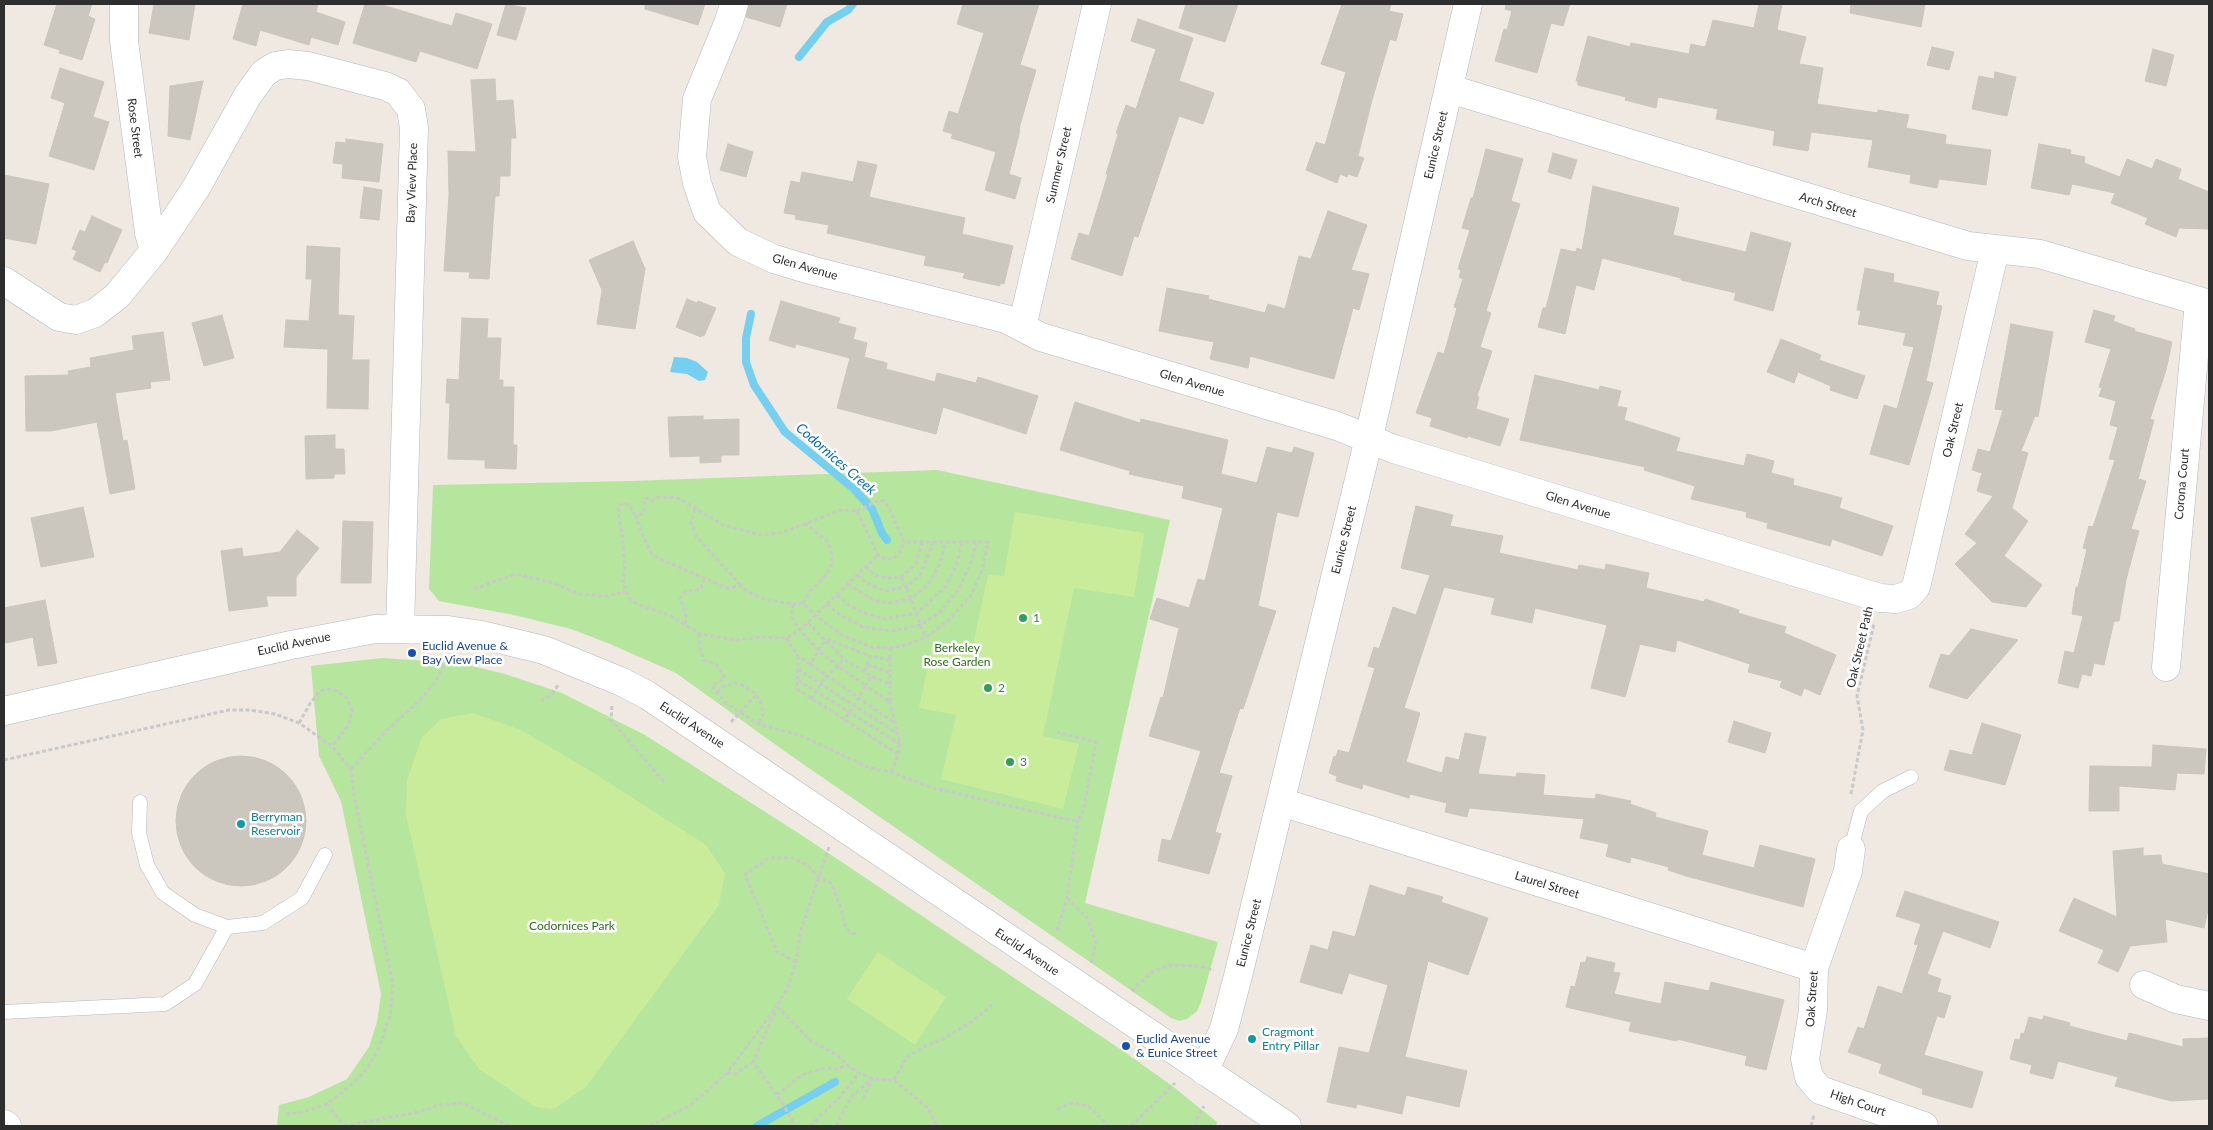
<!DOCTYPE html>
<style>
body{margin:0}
#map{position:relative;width:2213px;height:1130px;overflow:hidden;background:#efe9e1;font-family:Lato,sans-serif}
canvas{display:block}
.frame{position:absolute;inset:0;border:5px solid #2e2e2e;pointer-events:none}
</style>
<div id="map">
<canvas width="2213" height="1130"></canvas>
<div class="frame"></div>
</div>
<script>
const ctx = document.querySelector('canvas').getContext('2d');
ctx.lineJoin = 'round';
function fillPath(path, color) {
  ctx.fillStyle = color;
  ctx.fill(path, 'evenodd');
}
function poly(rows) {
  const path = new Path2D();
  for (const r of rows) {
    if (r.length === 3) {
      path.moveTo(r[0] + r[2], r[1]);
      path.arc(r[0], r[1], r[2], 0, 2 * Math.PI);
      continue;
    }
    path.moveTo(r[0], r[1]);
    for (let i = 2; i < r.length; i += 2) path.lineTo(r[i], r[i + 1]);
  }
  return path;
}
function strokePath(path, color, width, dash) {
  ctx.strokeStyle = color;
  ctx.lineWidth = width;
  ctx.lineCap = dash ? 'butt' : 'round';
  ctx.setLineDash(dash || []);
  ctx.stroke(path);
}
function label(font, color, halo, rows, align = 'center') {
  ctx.font = font + ' Lato,sans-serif';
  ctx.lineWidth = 5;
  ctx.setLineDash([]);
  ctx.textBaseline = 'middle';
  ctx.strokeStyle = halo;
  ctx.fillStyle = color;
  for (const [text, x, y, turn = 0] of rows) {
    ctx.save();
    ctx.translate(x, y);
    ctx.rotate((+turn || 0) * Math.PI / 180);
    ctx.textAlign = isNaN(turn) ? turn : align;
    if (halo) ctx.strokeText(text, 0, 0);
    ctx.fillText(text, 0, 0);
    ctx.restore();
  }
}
fillPath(poly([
 [937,470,1170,520,1085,903,1218,942,1201,1002,1197,1011,1187,1019,1179,1021,1171,1018,790,755,676,673,610,644,571,629,514,615,439,601,429,589,433,485,631,481],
 [382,658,459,663,505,674,562,693,645,735,806,838,1123,1051,1171,1085,1217,1122,1216,1126,277,1126,279,1105,309,1097,347,1079,369,1047,377,1022,381,994,341,801,319,756,311,666]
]), '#b6e59e');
fillPath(poly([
 [1015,512,1144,533,1134,597,1074,588,1043,736,1079,744,1063,809,941,779,956,715,919,708,933,641,972,649,988,575,1004,576],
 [473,713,521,730,589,770,706,845,725,873,719,905,586,1087,554,1109,535,1107,479,1069,456,1036,406,815,407,780,422,737,441,719],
 [878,952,946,997,915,1045,847,999]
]), '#c9ec9a');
fillPath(poly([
 [674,357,687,358,697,362,708,372,705,380,699,381,687,374,670,372]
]), '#75cff0');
strokePath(poly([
 [799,57,827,22,848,10,853,4],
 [751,314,746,338,746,362,754,385,785,432,854,489,872,509,882,533,887,540],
 [757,1126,835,1082]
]), '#75cff0', 8);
const building = poly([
 [57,4,92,4,88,16,95,19,82,60,59,53,60,50,44,45,57,4],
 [154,4,195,4,189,40,149,33,154,4],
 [243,4,318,4,316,12,345,22,338,45,311,37,309,45,260,30,256,46,233,39,243,4],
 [365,4,379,4,452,26,456,13,492,24,477,69,420,51,416,62,353,43,365,4],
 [506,4,526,8,516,40,497,35,506,4],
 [645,4,705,4,698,25,645,9,645,4],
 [749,4,787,4,780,27,746,17,749,4],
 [963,4,1039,4,1020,65,1036,70,1020,125,1019,134,1009,174,1021,178,1015,199,985,190,996,152,951,138,953,134,943,131,949,111,958,114,984,33,957,24,963,4],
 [1186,4,1238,4,1225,42,1179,28,1186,4],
 [1342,4,1391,4,1389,11,1403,14,1396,41,1390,39,1372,100,1358,156,1364,158,1357,177,1348,174,1347,177,1340,174,1337,183,1306,170,1316,142,1325,145,1346,72,1321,64,1342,4],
 [1506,4,1570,4,1563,26,1551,23,1537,73,1495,61,1504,29,1507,30,1512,11,1505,9,1506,4],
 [1759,4,1782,4,1777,30,1806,37,1799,64,1823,68,1817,104,1878,113,1878,110,1909,115,1906,128,1946,135,1945,144,1991,150,1986,185,1939,179,1937,188,1910,183,1911,175,1868,167,1873,140,1811,132,1808,151,1773,145,1775,131,1716,119,1718,109,1658,97,1656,108,1625,100,1626,97,1578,85,1578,81,1576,81,1588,36,1630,47,1631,43,1689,54,1691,44,1704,47,1706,45,1713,20,1754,28,1759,4],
 [1851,4,1925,4,1921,27,1850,13,1851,4],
 [1138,19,1193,38,1179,81,1214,93,1203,124,1179,116,1138,237,1134,236,1122,276,1071,259,1079,233,1089,236,1108,174,1106,174,1118,134,1116,133,1126,105,1136,109,1156,49,1131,41,1138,19],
 [1932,47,1954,52,1949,70,1927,65,1932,47],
 [2153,49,2174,55,2166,86,2145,81,2153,49],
 [60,68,104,82,93,117,109,122,94,170,49,156,65,103,51,98,60,68],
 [1995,72,2016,77,2007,116,1972,109,1979,76,1994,79,1995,72],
 [495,79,496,101,513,100,516,138,511,138,510,176,500,176,499,196,495,196,489,279,469,278,470,272,444,271,449,195,448,151,476,152,471,80,495,79],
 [203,81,190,140,168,136,170,86,203,81],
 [346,139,383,144,379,182,342,178,343,164,333,163,336,142,346,143,346,139],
 [728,144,753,152,746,177,720,170,728,144],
 [2039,144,2071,150,2070,154,2085,157,2084,163,2120,177,2127,159,2152,169,2156,159,2181,169,2178,179,2209,192,2209,229,2179,228,2176,237,2145,224,2148,218,2111,203,2115,193,2072,184,2069,195,2031,188,2039,144],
 [1486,149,1523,159,1511,201,1520,204,1486,311,1491,313,1480,347,1492,351,1477,396,1479,397,1476,409,1509,419,1500,446,1468,436,1467,438,1430,426,1432,418,1416,413,1438,352,1444,354,1457,308,1454,307,1463,279,1459,277,1461,270,1458,269,1470,230,1462,228,1471,198,1473,198,1486,149],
 [1553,153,1577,160,1571,179,1548,172,1553,153],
 [858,161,877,165,869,197,965,218,962,234,1013,246,1004,284,1000,283,1000,286,963,278,965,273,924,265,926,256,827,233,829,225,795,219,796,215,784,213,791,181,800,183,802,172,853,182,858,161],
 [4,175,49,184,36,244,4,238,4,175],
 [1593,186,1679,208,1673,235,1746,252,1751,232,1791,243,1773,311,1734,300,1736,293,1681,280,1681,278,1602,258,1594,290,1576,285,1565,334,1538,327,1543,308,1546,308,1561,249,1576,252,1577,248,1582,250,1593,186],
 [364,187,382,190,379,220,360,218,364,187],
 [1328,211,1367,225,1351,270,1369,274,1359,310,1353,308,1334,379,1250,356,1248,368,1210,359,1214,342,1159,331,1167,288,1209,296,1208,299,1265,313,1268,304,1285,309,1299,256,1311,259,1328,211],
 [92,216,122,230,107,263,105,262,100,272,73,259,77,251,72,249,80,230,85,232,92,216],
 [633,241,645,269,635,329,597,324,602,290,589,260,633,241],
 [307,246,340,248,338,315,354,316,352,360,369,360,368,409,327,408,328,349,284,347,286,320,309,321,312,279,306,279,307,246],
 [1865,268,1894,274,1893,282,1939,292,1936,305,1942,306,1926,381,1933,383,1909,465,1870,454,1884,405,1897,409,1914,347,1903,345,1906,333,1858,324,1861,311,1857,310,1865,268],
 [687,299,697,303,698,301,716,308,704,336,702,335,701,337,676,327,687,299],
 [781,301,840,318,838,323,856,328,853,339,867,343,864,357,887,363,886,369,935,382,937,373,976,383,978,377,1038,396,1026,434,943,407,936,434,837,408,850,358,796,344,795,348,769,340,781,301],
 [2094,310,2115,316,2113,321,2135,329,2134,331,2172,342,2166,370,2150,419,2154,420,2138,479,2146,481,2131,529,2139,531,2126,580,2119,621,2114,621,2104,665,2094,663,2091,676,2082,674,2078,688,2058,683,2065,651,2074,653,2083,616,2072,614,2076,587,2078,587,2087,549,2083,548,2089,526,2093,527,2115,460,2109,459,2118,427,2110,425,2116,401,2099,396,2102,388,2099,387,2111,349,2085,342,2094,310],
 [222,315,234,358,204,366,192,323,222,315],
 [462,318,488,319,487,338,501,338,499,380,503,380,503,387,514,387,513,445,517,445,516,469,485,468,485,460,448,459,450,403,446,403,447,379,459,380,462,318],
 [2011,324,2053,332,2038,417,2035,416,2021,451,2028,453,2012,508,2028,521,2004,556,2042,585,2026,607,1992,602,1955,564,1977,543,1965,534,1993,496,1977,491,1982,473,1972,470,1978,449,1990,452,2003,410,1995,409,2011,324],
 [163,332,170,380,150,382,151,388,115,393,123,441,127,440,135,489,110,494,97,422,51,431,26,431,25,376,69,375,68,371,91,367,90,358,134,350,132,336,163,332],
 [1781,339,1821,355,1819,360,1865,376,1857,399,1830,390,1831,386,1798,372,1794,383,1767,372,1781,339],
 [1535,375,1599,390,1600,386,1621,391,1617,406,1627,408,1624,420,1680,438,1676,451,1744,466,1747,454,1774,461,1771,473,1794,479,1793,485,1842,498,1839,508,1893,526,1882,556,1832,539,1830,546,1767,528,1768,523,1746,517,1747,512,1691,499,1695,486,1644,470,1645,467,1520,440,1535,375],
 [1075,402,1140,423,1141,419,1228,440,1221,474,1257,483,1267,447,1292,453,1294,447,1314,453,1298,517,1277,512,1258,606,1276,611,1243,709,1240,708,1219,773,1232,776,1215,832,1221,834,1209,874,1158,861,1162,839,1171,841,1201,751,1149,736,1161,697,1163,698,1179,628,1150,619,1157,598,1189,608,1198,579,1205,581,1223,508,1182,498,1184,486,1129,474,1130,471,1060,450,1075,402],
 [703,416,703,420,739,419,739,455,721,455,721,462,700,463,700,456,670,457,668,417,703,416],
 [335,435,335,449,344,449,345,474,334,474,334,478,306,479,305,436,335,435],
 [1416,506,1453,515,1450,526,1503,536,1499,553,1578,570,1579,565,1605,570,1606,564,1649,573,1646,588,1704,602,1705,599,1739,610,1738,613,1786,627,1784,633,1836,655,1820,695,1804,688,1801,696,1780,687,1782,681,1748,672,1750,664,1677,640,1675,652,1640,644,1625,697,1591,688,1607,625,1535,608,1532,623,1491,614,1495,598,1444,587,1404,708,1420,713,1406,762,1442,773,1446,757,1459,760,1465,733,1486,737,1478,774,1516,777,1517,773,1545,775,1543,795,1595,799,1596,794,1631,801,1630,804,1656,813,1655,817,1708,831,1702,855,1754,868,1760,845,1815,859,1803,907,1686,876,1668,870,1669,867,1631,857,1630,863,1606,856,1609,844,1580,838,1584,819,1469,808,1467,817,1445,812,1447,803,1410,794,1409,798,1363,784,1362,789,1336,781,1337,776,1329,773,1334,756,1336,757,1338,750,1349,753,1375,668,1368,666,1374,647,1379,649,1393,607,1416,615,1430,575,1401,568,1416,506],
 [83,507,94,557,41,567,31,518,83,507],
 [343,521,373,522,371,583,341,583,343,521],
 [297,530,319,548,296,577,296,596,266,596,268,606,229,611,221,551,242,548,243,557,280,552,297,530],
 [45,600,57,663,38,666,33,637,6,643,4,628,4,608,45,600],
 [1971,629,2018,640,1967,699,1929,687,1941,654,1949,656,1971,629],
 [1734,721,1771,733,1765,753,1728,742,1734,721],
 [1982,723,2021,735,2005,785,1944,770,1950,750,1972,755,1982,723],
 [2153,745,2206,749,2204,774,2177,773,2175,790,2119,786,2119,811,2089,811,2090,766,2152,767,2153,745],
 [241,821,65],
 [2143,848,2143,856,2161,855,2162,864,2209,874,2209,905,2204,928,2165,919,2167,942,2130,946,2118,972,2098,963,2104,950,2059,931,2074,898,2117,917,2113,851,2143,848],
 [1370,885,1405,896,1408,887,1443,897,1441,902,1488,918,1468,975,1428,961,1405,1057,1467,1071,1459,1107,1406,1095,1402,1114,1357,1104,1356,1108,1327,1102,1339,1047,1369,1053,1388,985,1349,973,1342,994,1300,982,1311,945,1328,950,1333,931,1355,937,1370,885],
 [1905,891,1999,922,1990,948,1943,931,1927,974,1941,979,1937,992,1951,996,1944,1018,1937,1016,1924,1055,1983,1072,1972,1108,1922,1094,1923,1089,1879,1073,1882,1064,1848,1052,1858,1027,1864,1029,1878,986,1902,994,1918,945,1914,944,1921,924,1896,916,1905,891],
 [1587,957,1615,963,1613,972,1620,973,1614,994,1661,1004,1665,982,1709,991,1711,982,1784,1000,1766,1070,1745,1065,1747,1056,1677,1039,1677,1041,1629,1031,1631,1022,1566,1007,1571,986,1575,987,1581,962,1585,963,1587,957],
 [2044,1016,2070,1023,2069,1026,2127,1041,2129,1033,2183,1047,2183,1039,2209,1038,2209,1099,2171,1101,2115,1086,2118,1077,2058,1061,2053,1079,2030,1073,2032,1065,2010,1059,2015,1039,2020,1040,2021,1033,2024,1034,2029,1017,2042,1020,2044,1016]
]);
fillPath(building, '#cbc7bf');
strokePath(building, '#cbc5ba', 1);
const service = poly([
 [140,802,139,833,147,865,163,893,195,915,227,927],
 [1851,849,1861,811,1883,791,1911,777],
 [4,1012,165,1004,195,984,227,927,263,923,302,898,325,855]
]);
const minor = poly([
 [124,4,124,41,149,233,154,251],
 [734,4,729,21,697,99,692,157,697,183,707,212,738,242,774,259,814,271,1006,319,1041,337,1337,426,1394,449,1880,598,1896,599,1909,595,1916,587,1995,250],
 [1450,89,1968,246,2040,254,2209,304],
 [4,281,59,317,76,320,95,313,117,296,154,251,196,188,248,95,264,73,275,66,288,64,308,66,385,86,398,92,411,109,414,128,400,629],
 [1022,327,1097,4],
 [2166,667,2199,301],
 [1281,802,1814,968],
 [1851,849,1848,871,1814,968,1813,1010,1805,1059,1809,1077,1820,1090,1924,1126],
 [2144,985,2176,999,2209,1006],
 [1204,1071,1224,1029,1238,976,1364,459,1468,4],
 [4,1124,7,1126]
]);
const tertiary = poly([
 [4,711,291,645,375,629,448,630,482,635,544,650,622,682,647,695,1287,1126]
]);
strokePath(service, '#b4b7c1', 15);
strokePath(minor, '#b4b7c1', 29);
strokePath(tertiary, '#b4b7c1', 29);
strokePath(poly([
 [695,509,691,522,696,536,741,586],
 [857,511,879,500,884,501,889,508,904,542,900,552,893,559,885,559,878,555,857,511,841,510,784,532,761,535,723,525,678,498,659,497,651,501,647,498,645,500,644,511,640,515,635,515,630,506,624,503,619,506,619,519,622,532,625,568,623,579,626,592,631,600,640,605,671,616,700,634,735,640,763,637,786,638,800,630,878,555],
 [635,515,646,543,652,554,660,559,727,588,741,586,750,593,767,600,793,604,803,603,815,615,842,635,871,647,890,648,906,645,925,638,948,621,970,597,982,570,988,542,904,542],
 [865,567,877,576,887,578,901,577,916,564,922,542],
 [857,575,867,583,885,591,906,587,920,575,933,542],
 [901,577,911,599,925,638],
 [848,584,873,600,888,603,911,599,929,583,940,564,945,543],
 [474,589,516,574,553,583,579,594,606,596,626,592],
 [837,595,849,605,867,614,885,619,917,613,945,587,956,566,962,542],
 [803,603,810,591,826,575,832,563,831,550,827,541,806,524],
 [793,604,792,618,800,630,819,651,838,666,844,659],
 [827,604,840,615,863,627,892,631,921,625,941,611,958,590,970,565,976,543],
 [808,623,844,659,871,676,890,684,890,702,866,686,871,676],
 [685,624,686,616,680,597,686,591,695,591,701,588,704,579],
 [700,634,699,646,704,660,717,665,725,678,712,686,727,704,758,724,799,735,870,768,891,772,933,788,1070,820,1078,820,1083,812,1096,742,1057,732],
 [786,638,798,656,810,664,825,641,829,640,870,656],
 [890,648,890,660],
 [798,656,797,689,898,754],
 [810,664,893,722],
 [867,665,890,672,890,684],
 [798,669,898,734,890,702],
 [865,671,870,656,890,660,890,672],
 [798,680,900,744,898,734],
 [717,692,726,685,734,683,742,685,754,693,761,702,763,715,758,724],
 [811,699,826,676,838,666,866,686,844,721],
 [541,701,552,694,559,684],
 [612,706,611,720,665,783],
 [731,722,756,695],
 [299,723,311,702,321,691,328,689,337,691,347,698,352,710,349,724,332,746],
 [4,760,229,710,250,710,275,714,299,723,332,746,351,769,354,795,393,985,390,1015,379,1048,367,1069,350,1086,327,1104,303,1112,286,1114],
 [351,769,387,730,420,700,436,681,445,663,446,656],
 [891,772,897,759,900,744],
 [1851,794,1863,730,1857,696,1874,624],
 [829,847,800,933,796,962,788,986,777,1006,811,1041,837,1055,847,1065,859,1073,872,1079,894,1080,928,1108,937,1126],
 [1067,898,1088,919,1096,943,1091,964],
 [1057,931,1067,898,1078,820],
 [796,962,777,952,745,874,769,858,793,858,808,866,818,876,832,884,840,906,846,929,856,935],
 [1132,991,1137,985,1154,971,1171,965,1197,966,1214,970],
 [775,1012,753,1062,777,1095,796,1126],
 [727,1073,735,1074,753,1062],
 [894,1080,907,1057,925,1046,943,1039,971,1022,992,1005],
 [777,1095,802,1075,824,1068,837,1069,847,1065],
 [327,1104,344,1126],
 [1057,1109,1072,1103,1088,1106,1109,1126],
 [344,1126,418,1112,439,1105,463,1103,509,1126],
 [650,1126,691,1105,727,1073,777,1006],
 [810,1126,837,1100,859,1073],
 [836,1126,852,1096,872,1079,862,1102],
 [1131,1126,1175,1083],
 [1195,1126,1198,1116,1204,1106],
 [1811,1126,1814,1115]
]), '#c9c9c9', 3, [4, 2.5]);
strokePath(service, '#fff', 14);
strokePath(minor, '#fff', 28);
strokePath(tertiary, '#fff', 28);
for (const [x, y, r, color] of [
 [1023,618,5,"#2e9e5b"],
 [412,653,5,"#1a4fb4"],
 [988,688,5,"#2e9e5b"],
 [1010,762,5,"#2e9e5b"],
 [241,824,5,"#0f9aa8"],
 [1252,1039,5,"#0f9aa8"],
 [1126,1046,5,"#1a4fb4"]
]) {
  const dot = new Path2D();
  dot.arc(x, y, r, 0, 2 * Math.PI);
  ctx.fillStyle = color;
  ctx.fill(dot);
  strokePath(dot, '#fff', 2);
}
label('12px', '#2e2e2e', '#fff', [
 ["Rose Street",135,128,83],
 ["Eunice Street",1436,145,-77],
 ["Summer Street",1059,165,-77],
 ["Bay View Place",412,183,-88],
 ["Arch Street",1828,205,17],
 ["Glen Avenue",805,267,16],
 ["Glen Avenue",1192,383,17],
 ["Oak Street",1953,430,-77],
 ["Corona Court",2182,484,-85],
 ["Glen Avenue",1578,505,17],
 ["Eunice Street",1344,540,-76],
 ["Euclid Avenue",294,644,-12],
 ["Oak Street Path",1860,647,-77],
 ["Euclid Avenue",692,725,33],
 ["Laurel Street",1547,885,17],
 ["Eunice Street",1249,933,-76],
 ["Euclid Avenue",1027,952,34],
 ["Oak Street",1812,999,-86],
 ["High Court",1858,1103,19]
]);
label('12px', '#27864d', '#fff', [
 ["1",1033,618],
 ["2",998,688],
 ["3",1020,762]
], 'left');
label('12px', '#164399', '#fff', [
 ["Euclid Avenue &",422,646],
 ["Bay View Place",422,660],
 ["Euclid Avenue",1136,1039],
 ["& Eunice Street",1136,1053]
], 'left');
label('12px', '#2c6e1b', '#fff', [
 ["Berkeley",957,648],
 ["Rose Garden",957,662],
 ["Codornices Park",572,926]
]);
label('12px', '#0d838f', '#fff', [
 ["Berryman",251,817],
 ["Reservoir",251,831],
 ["Cragmont",1262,1032],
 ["Entry Pillar",1262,1046]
], 'left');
label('italic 14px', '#0d6fa3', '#fff', [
 ["Codornices Creek",836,459,41]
]);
</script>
